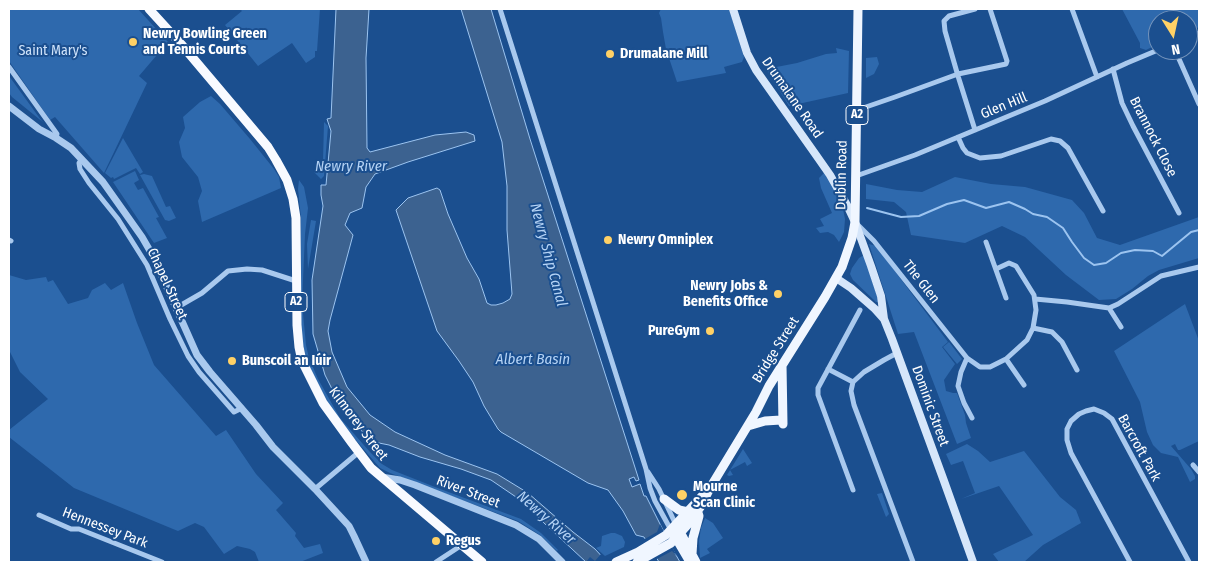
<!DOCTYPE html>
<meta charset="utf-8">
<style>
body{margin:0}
#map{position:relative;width:1208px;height:571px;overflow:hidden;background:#1b4f8f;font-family:"Fira Sans Condensed",sans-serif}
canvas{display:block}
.frame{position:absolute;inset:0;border:10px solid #fff;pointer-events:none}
.north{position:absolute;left:1148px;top:10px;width:50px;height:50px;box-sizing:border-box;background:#1b4f8f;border:1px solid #7695bc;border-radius:50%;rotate:170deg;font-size:14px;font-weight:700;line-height:20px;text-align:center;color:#fff}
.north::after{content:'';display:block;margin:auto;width:18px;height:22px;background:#ffd166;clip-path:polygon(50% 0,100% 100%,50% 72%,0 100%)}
</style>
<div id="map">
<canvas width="1208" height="571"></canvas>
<div class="frame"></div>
<div class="north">N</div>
</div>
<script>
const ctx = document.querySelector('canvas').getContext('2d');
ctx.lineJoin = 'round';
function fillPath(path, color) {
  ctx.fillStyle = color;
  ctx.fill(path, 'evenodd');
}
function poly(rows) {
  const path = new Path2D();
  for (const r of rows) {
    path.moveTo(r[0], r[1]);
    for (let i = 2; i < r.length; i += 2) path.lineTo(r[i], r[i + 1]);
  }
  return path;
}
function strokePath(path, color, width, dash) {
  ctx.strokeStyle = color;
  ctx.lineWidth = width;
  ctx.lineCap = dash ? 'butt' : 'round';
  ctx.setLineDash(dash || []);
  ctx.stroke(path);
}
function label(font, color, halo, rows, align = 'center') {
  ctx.font = font + ' "Fira Sans Condensed",sans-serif';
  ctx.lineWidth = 4;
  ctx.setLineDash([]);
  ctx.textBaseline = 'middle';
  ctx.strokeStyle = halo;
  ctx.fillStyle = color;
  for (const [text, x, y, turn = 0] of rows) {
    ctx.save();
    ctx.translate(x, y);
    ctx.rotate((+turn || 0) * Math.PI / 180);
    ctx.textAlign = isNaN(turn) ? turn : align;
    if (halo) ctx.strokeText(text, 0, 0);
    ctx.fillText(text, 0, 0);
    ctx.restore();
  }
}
fillPath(poly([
 [9,9,138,9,168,42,139,76,147,83,104,173,55,117,50,120,9,61],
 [240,9,320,9,317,51,315,51,315,57,306,63,292,43,258,66,225,25,242,11],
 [661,9,729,9,744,57,742,62,724,67,726,73,677,82,666,49,663,32,661,18,659,13],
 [1122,9,1199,9,1199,27,1188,32,1188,20,1158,20,1158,36,1156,37,1158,44,1146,50,1140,48,1140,43],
 [836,48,849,51,848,93,789,106,766,69,797,63,826,54,837,53],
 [877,57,879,64,874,74,866,78,866,58],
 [9,76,41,120,44,123,12,97,9,93],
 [211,96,220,104,250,139,274,169,279,177,281,188,202,222,198,201,202,191,198,177,182,157,179,142,185,128,183,117,200,102],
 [324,122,328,126,324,176,321,179,314,172,323,161],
 [123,138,143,172,140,174,136,168,114,179,113,177,111,178,105,173],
 [135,171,139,180,134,183,138,190,143,188,159,217,156,218,167,238,154,243,113,182],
 [824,173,830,175,843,209,845,219,844,232,839,242,834,235,828,232,820,233,816,228,824,226,820,219,832,213,821,188,819,178],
 [144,174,152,176,166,207,170,206,176,218,169,221,165,220,140,175],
 [955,177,991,184,1025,187,1072,200,1084,213,1097,238,1120,245,1199,217,1199,258,1159,270,1148,276,1132,289,1116,299,1099,300,1066,275,1025,237,1002,226,965,243,911,235,906,212,894,202,866,199,866,184,897,190,922,192],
 [299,180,304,187,308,208,305,234,302,303,306,345,309,358,318,379,340,418,370,452,382,464,392,470,435,487,521,519,541,533,558,550,557,551,540,535,518,521,390,473,380,468,354,438,330,406,315,379,307,361,303,345,301,327,301,218,298,189],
 [311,220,316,221,308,269,307,244],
 [869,244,876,246,948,342,942,347,955,364,944,380,946,391,953,393,957,393,965,415,966,423,971,438,957,444,914,332,898,334],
 [864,255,879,302,876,302,853,280,850,274,852,268,859,258],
 [9,275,26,280,46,277,48,282,53,280,68,304,88,298,92,290,105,283,111,290,123,283,137,323,154,365,216,436,226,430,256,474,283,503,276,510,296,533,295,536,304,548,320,544,323,553,300,562,259,562,255,552,250,549,237,546,224,554,204,527,195,523,178,531,173,529,74,488,9,437,9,430,48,399,20,372,9,350],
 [1185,304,1199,341,1199,441,1180,450,1178,450,1175,444,1171,446,1191,469,1195,476,1195,479,1190,482,1178,457,1161,453,1153,445,1147,432,1140,402,1114,351],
 [949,342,962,359,957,364,943,347],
 [967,444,978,451,990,462,1024,451,1060,497,1076,510,1081,523,1043,545,1024,562,999,562,993,554,1033,535,999,486,961,499,975,493,963,461,951,465,946,454],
 [743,449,752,463,747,466,745,462,730,470,733,475,729,476,727,475],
 [882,493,889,514,886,517,877,494],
 [705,518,713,523,723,538,707,549,710,553,700,558,699,541,701,528],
 [611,533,615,533,622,536,625,542,624,547,605,556,596,548,601,546,602,536]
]), '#2e69ad');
const water = poly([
 [336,9,369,9,366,58,367,148,370,152,435,135,466,132,474,135,475,141,408,162,375,174,366,187,362,208,350,213,345,225,353,235,330,320,328,331,332,352,347,387,370,415,395,432,445,455,497,474,528,493,573,532,595,549,607,562,586,562,516,497,491,480,461,469,420,457,389,445,369,441,334,393,325,375,313,334,312,280,323,206,321,195,321,185,326,185,331,131,327,119,331,118,336,9],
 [461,9,491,9,530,139,639,480,636,481,634,477,629,479,632,487,640,484,644,496,646,496,673,550,680,562,659,562,644,537,636,535,623,511,608,490,588,483,501,432,498,429,484,406,473,382,459,361,437,331,396,210,408,198,437,188,440,190,448,214,467,258,479,279,487,303,491,305,496,305,503,303,510,299,512,294,507,230,507,186,502,142,461,9]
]);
fillPath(water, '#3c6290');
strokePath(water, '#9cc4f0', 1);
fillPath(poly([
 [660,524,677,556,672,551,655,560,643,540,657,532],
 [601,554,604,557,606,557,610,562,586,562,590,557,595,561]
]), '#1b4f8f');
strokePath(poly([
 [867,208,901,217,919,216,947,204,964,200,986,208,1009,202,1025,209,1033,214,1047,217,1063,228,1072,242,1084,258,1094,265,1106,263,1121,253,1135,250,1153,251,1162,256,1191,232,1199,230]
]), '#9cc4f0', 2);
strokePath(poly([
 [500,9,646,469,650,488,655,501,671,530],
 [975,9,949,16,944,21,945,31,958,76,975,130],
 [1072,9,1097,77],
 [1188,38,1199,33],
 [1175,50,1199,104],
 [9,67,57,134,56,138],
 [1113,69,1122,103,1133,126,1179,213],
 [857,108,863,108,895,97,958,74,1006,64,1007,61,990,9],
 [958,137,963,148,967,153,980,158,1001,156,1051,139,1060,141,1068,148,1103,211],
 [82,159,79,163,80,169,89,183,118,219,147,265,170,319,188,356,199,372,234,412,242,408],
 [856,176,915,155,1004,118,1045,101,1127,63,1158,50],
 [857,224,874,241,967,358,980,367,990,367,1006,359,1027,340,1033,328,1036,310,1034,295,1016,266,1009,263,996,269],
 [9,240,11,241],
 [986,242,1006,298],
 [1035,299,1067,302,1109,308,1118,304,1161,276,1199,267],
 [176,308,202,293,228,271,247,269,262,270,296,281],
 [1109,308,1121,327],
 [1033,328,1052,332,1062,342,1077,370],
 [967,358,961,372,958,386,964,403,972,418],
 [1006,359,1024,385],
 [828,369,853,382],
 [853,382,851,391,854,405,913,562],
 [853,382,864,372,884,360,897,353],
 [1193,465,1199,472],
 [648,472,659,489,676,525],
 [315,489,359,452],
 [853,490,818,395,818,388,860,310],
 [39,515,71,529,79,529,162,562],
 [436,562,462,545],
 [1130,562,1071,453,1067,440,1067,429,1071,421,1079,414,1086,411,1094,409,1104,413,1112,419,1189,562]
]), '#a9c9ee', 5);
strokePath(poly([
 [9,106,39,129,56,138,71,148,103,182,142,237,153,256,197,355,210,372,256,425,273,447,315,489,349,526,354,536,366,562],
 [381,477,400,480,415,485,516,525,539,539,562,562]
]), '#a9c9ee', 7);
strokePath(poly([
 [733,9,747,53,756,70,816,155,830,175,848,207,855,222,871,266,881,296,884,319],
 [836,278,851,288,875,309,884,319,892,339,944,481,973,562]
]), '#d6e6fa', 8);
strokePath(poly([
 [782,365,783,424],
 [748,426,765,421,781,420],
 [664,499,679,510,688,512],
 [678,528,696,562],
 [673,533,690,562],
 [692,554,693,538,699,516,698,513],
 [616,562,638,552,666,535,703,495],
 [637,562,671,543,690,522,701,506,710,488,756,412,769,386,825,297,842,267,852,238,855,222,858,9]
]), '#f0f6ff', 9);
strokePath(poly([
 [149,9,181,44,268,147,276,160,287,180,293,199,296,218,297,325,299,347,302,361,323,403,352,443,371,468,482,562]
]), '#f8faff', 9);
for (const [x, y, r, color] of [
 [133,42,5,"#ffd166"],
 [610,54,5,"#ffd166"],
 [608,240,5,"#ffd166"],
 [778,294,5,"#ffd166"],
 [710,331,5,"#ffd166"],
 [232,361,5,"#ffd166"],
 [682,495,6,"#ffd166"],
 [436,541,5,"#ffd166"]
]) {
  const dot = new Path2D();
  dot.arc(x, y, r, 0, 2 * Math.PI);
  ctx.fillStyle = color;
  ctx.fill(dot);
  strokePath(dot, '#1b4f8f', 2);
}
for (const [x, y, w] of [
 [857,115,22],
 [296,302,22]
]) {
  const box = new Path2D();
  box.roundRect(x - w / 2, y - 9.5, w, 19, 4);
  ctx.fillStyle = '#1b4f8f';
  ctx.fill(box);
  strokePath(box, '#fff', 1);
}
label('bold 12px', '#fff', null, [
 ["A2",857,115],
 ["A2",296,302]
]);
label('bold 14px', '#fff', '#1b4f8f', [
 ["Newry Bowling Green",143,34],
 ["and Tennis Courts",143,50],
 ["Drumalane Mill",620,54],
 ["Newry Omniplex",618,240],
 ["Newry Jobs &",768,286,"right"],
 ["Benefits Office",768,302,"right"],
 ["PureGym",700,331,"right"],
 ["Bunscoil an Iúir",242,361],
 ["Mourne",693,487],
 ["Scan Clinic",693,503],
 ["Regus",446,541]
], 'left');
label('14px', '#cfe3fa', '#1b4f8f', [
 ["Saint Mary's",53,51]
]);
label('14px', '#fff', '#1b4f8f', [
 ["Drumalane Road",792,98,55],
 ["Glen Hill",1004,106,-22],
 ["Brannock Close",1153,137,63],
 ["Dublin Road",842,175,-89],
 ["The Glen",921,282,52],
 ["Chapel Street",167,284,65],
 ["Bridge Street",776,350,-58],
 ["Dominic Street",930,406,70],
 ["Kilmorey Street",358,424,53],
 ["Barcroft Park",1139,448,61],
 ["River Street",468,492,21],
 ["Hennessey Park",105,528,21]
]);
label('italic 15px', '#b5d3f5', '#1b4f8f', [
 ["Newry River",351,167],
 ["Newry Ship Canal",548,255,75],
 ["Albert Basin",533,360],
 ["Newry River",546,518,41]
]);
</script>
